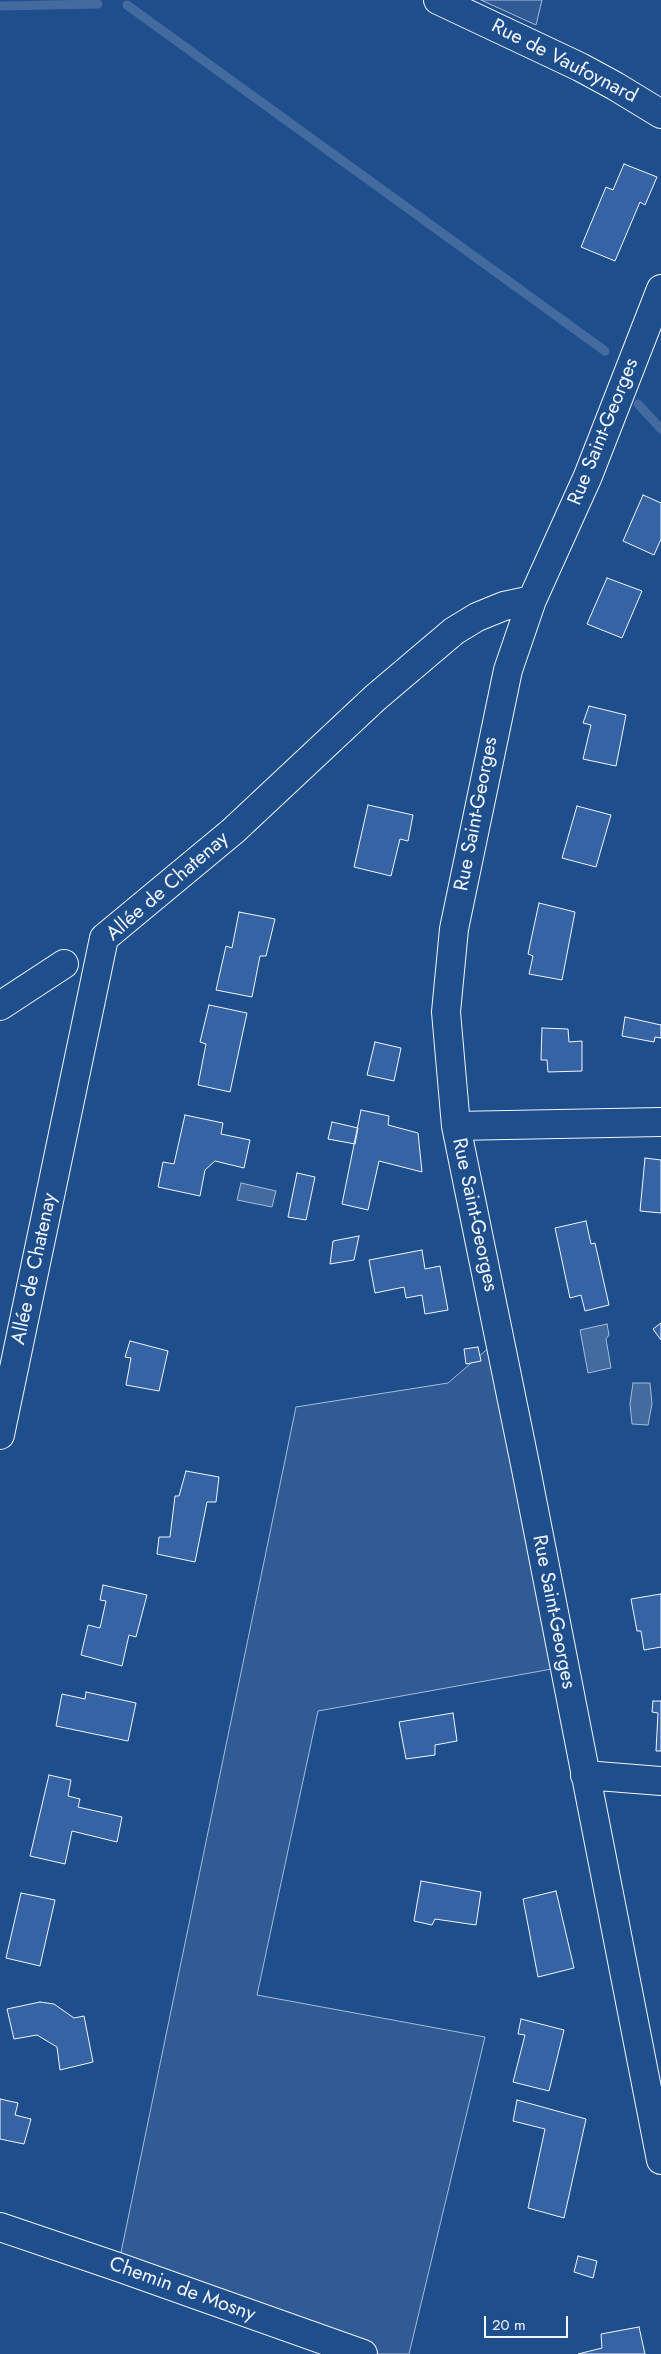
<!DOCTYPE html>
<meta charset="utf-8">
<style>
body{margin:0}
#map{position:relative;width:661px;height:2354px;overflow:hidden;background:#1f4e8c;font-family:Jost,sans-serif}
canvas{display:block}
.scale{position:absolute;left:484px;top:2316px;width:84px;height:22px;box-sizing:border-box;border:2px solid #f2f6ff;border-top:0;padding-left:6px;font-size:15px;line-height:18px;white-space:nowrap;color:#f2f6ff;-webkit-text-stroke:4px #1f4e8c;paint-order:stroke}
</style>
<div id="map">
<canvas width="661" height="2354"></canvas>
<div class="scale">20 m</div>
</div>
<script>
const ctx = document.querySelector('canvas').getContext('2d');
ctx.lineJoin = 'round';
function fillPath(path, color) {
  ctx.fillStyle = color;
  ctx.fill(path, 'evenodd');
}
function poly(rows) {
  const path = new Path2D();
  for (const r of rows) {
    path.moveTo(r[0], r[1]);
    for (let i = 2; i < r.length; i += 2) path.lineTo(r[i], r[i + 1]);
  }
  return path;
}
function strokePath(path, color, width, dash) {
  ctx.strokeStyle = color;
  ctx.lineWidth = width;
  ctx.lineCap = dash ? 'butt' : 'round';
  ctx.setLineDash(dash || []);
  ctx.stroke(path);
}
function label(font, color, halo, rows, align = 'center') {
  ctx.font = font + ' Jost,sans-serif';
  ctx.lineWidth = 4;
  ctx.setLineDash([]);
  ctx.textBaseline = 'middle';
  ctx.strokeStyle = halo;
  ctx.fillStyle = color;
  for (const [text, x, y, turn = 0] of rows) {
    ctx.save();
    ctx.translate(x, y);
    ctx.rotate((+turn || 0) * Math.PI / 180);
    ctx.textAlign = isNaN(turn) ? turn : align;
    if (halo) ctx.strokeText(text, 0, 0);
    ctx.fillText(text, 0, 0);
    ctx.restore();
  }
}
const built = poly([
 [481,0,542,0,536,25,481,0],
 [499,1339,563,1667,318,1711,257,1995,485,2037,409,2354,365,2354,118,2267,296,1407,448,1383,499,1339]
]);
fillPath(built, '#305b95');
strokePath(built, '#a8bbd7', 1);
const water = poly([
 [241,1183,276,1191,272,1207,237,1200,241,1183],
 [607,1324,609,1335,606,1339,611,1368,588,1373,580,1330,607,1324],
 [633,1383,650,1383,652,1404,648,1425,632,1424,630,1404,633,1383]
]);
fillPath(water, '#446ba0');
strokePath(water, '#a8bbd7', 1);
strokePath(poly([
 [127,5,605,351],
 [0,6,98,4],
 [638,404,661,429]
]), '#446ba0', 9);
const building = poly([
 [624,164,657,177,645,205,640,202,615,261,581,247,606,187,613,190,624,164],
 [643,495,661,503,661,539,654,555,623,541,643,495],
 [607,578,642,591,622,638,587,624,607,578],
 [589,706,626,715,616,766,583,759,591,725,583,723,589,706],
 [368,805,413,815,408,841,400,839,391,876,354,867,368,805],
 [577,806,611,815,596,867,562,858,577,806],
 [539,903,575,912,562,980,529,974,533,956,528,954,539,903],
 [239,912,275,919,266,956,260,956,252,997,216,990,226,946,232,948,239,912],
 [209,1005,247,1013,230,1092,198,1085,206,1044,200,1042,209,1005],
 [625,1017,661,1025,661,1038,655,1037,654,1042,622,1036,625,1017],
 [542,1028,568,1029,569,1042,582,1041,582,1071,548,1072,547,1060,541,1060,542,1028],
 [375,1042,401,1048,394,1081,367,1075,375,1042],
 [361,1110,389,1116,388,1125,418,1133,422,1172,379,1161,368,1210,342,1204,361,1110],
 [185,1115,223,1123,221,1134,250,1140,244,1168,215,1161,205,1170,200,1196,158,1187,163,1162,174,1164,185,1115],
 [332,1122,358,1128,355,1144,328,1139,332,1122],
 [645,1158,661,1160,661,1213,640,1211,645,1158],
 [297,1173,315,1177,306,1220,288,1217,297,1173],
 [586,1221,591,1244,595,1243,609,1305,585,1311,581,1295,570,1298,555,1228,586,1221],
 [359,1236,354,1260,330,1264,333,1241,359,1236],
 [422,1250,425,1269,440,1266,448,1310,425,1314,422,1295,406,1298,404,1287,375,1293,369,1260,422,1250],
 [661,1323,661,1340,653,1329,661,1323],
 [130,1341,168,1351,159,1391,126,1385,131,1358,125,1357,130,1341],
 [478,1347,481,1361,466,1364,464,1349,478,1347],
 [186,1471,219,1477,216,1502,207,1502,195,1562,157,1554,159,1537,170,1537,175,1496,179,1496,186,1471],
 [103,1585,147,1595,136,1637,129,1635,122,1666,81,1655,88,1625,100,1628,106,1601,100,1600,103,1585],
 [661,1594,661,1647,644,1650,641,1631,637,1631,631,1599,661,1594],
 [86,1692,136,1703,128,1741,56,1726,62,1694,85,1699,86,1692],
 [653,1701,661,1701,661,1751,656,1751,658,1713,652,1712,653,1701],
 [453,1713,457,1741,435,1745,435,1755,406,1759,399,1722,453,1713],
 [49,1775,71,1780,68,1796,80,1799,78,1807,122,1817,117,1842,72,1831,65,1864,30,1856,49,1775],
 [421,1881,481,1892,476,1925,435,1919,432,1925,414,1921,421,1881],
 [556,1891,574,1968,538,1977,523,1899,556,1891],
 [21,1893,55,1900,40,1966,6,1958,21,1893],
 [40,2002,54,2004,74,2018,84,2016,93,2062,60,2070,57,2047,37,2035,14,2039,7,2009,40,2002],
 [521,2019,564,2030,549,2091,513,2082,525,2035,518,2034,521,2019],
 [0,2099,18,2103,15,2115,31,2119,24,2144,0,2139,0,2099],
 [517,2100,586,2119,564,2218,528,2208,545,2129,513,2121,517,2100],
 [578,2256,597,2261,593,2278,574,2272,578,2256],
 [639,2327,645,2354,578,2354,602,2348,601,2334,639,2327]
]);
fillPath(building, '#3563a3');
strokePath(building, '#f2f6ff', 1);
const minor = poly([
 [438,0,580,67,615,86,661,114],
 [661,289,588,476,532,600,508,670,454,929,446,1012,456,1126,526,1469,661,2160],
 [0,1006,64,964],
 [456,1126,661,1122],
 [0,1435,104,938,233,831,375,698,454,631,477,617,504,606,532,600],
 [585,1775,661,1781],
 [0,2227,118,2267,363,2354]
]);
strokePath(minor, '#f2f6ff', 30);
strokePath(minor, '#1f4e8c', 28);
label('20px', '#f2f6ff', '#1f4e8c', [
 ["Rue de Vaufoynard",564,62,27],
 ["Rue Saint-Georges",604,432,-68],
 ["Rue Saint-Georges",477,814,-79],
 ["Allée de Chatenay",168,887,-41],
 ["Rue Saint-Georges",474,1215,78],
 ["Allée de Chatenay",35,1269,-78],
 ["Rue Saint-Georges",553,1612,79],
 ["Chemin de Mosny",182,2290,20]
]);
</script>
